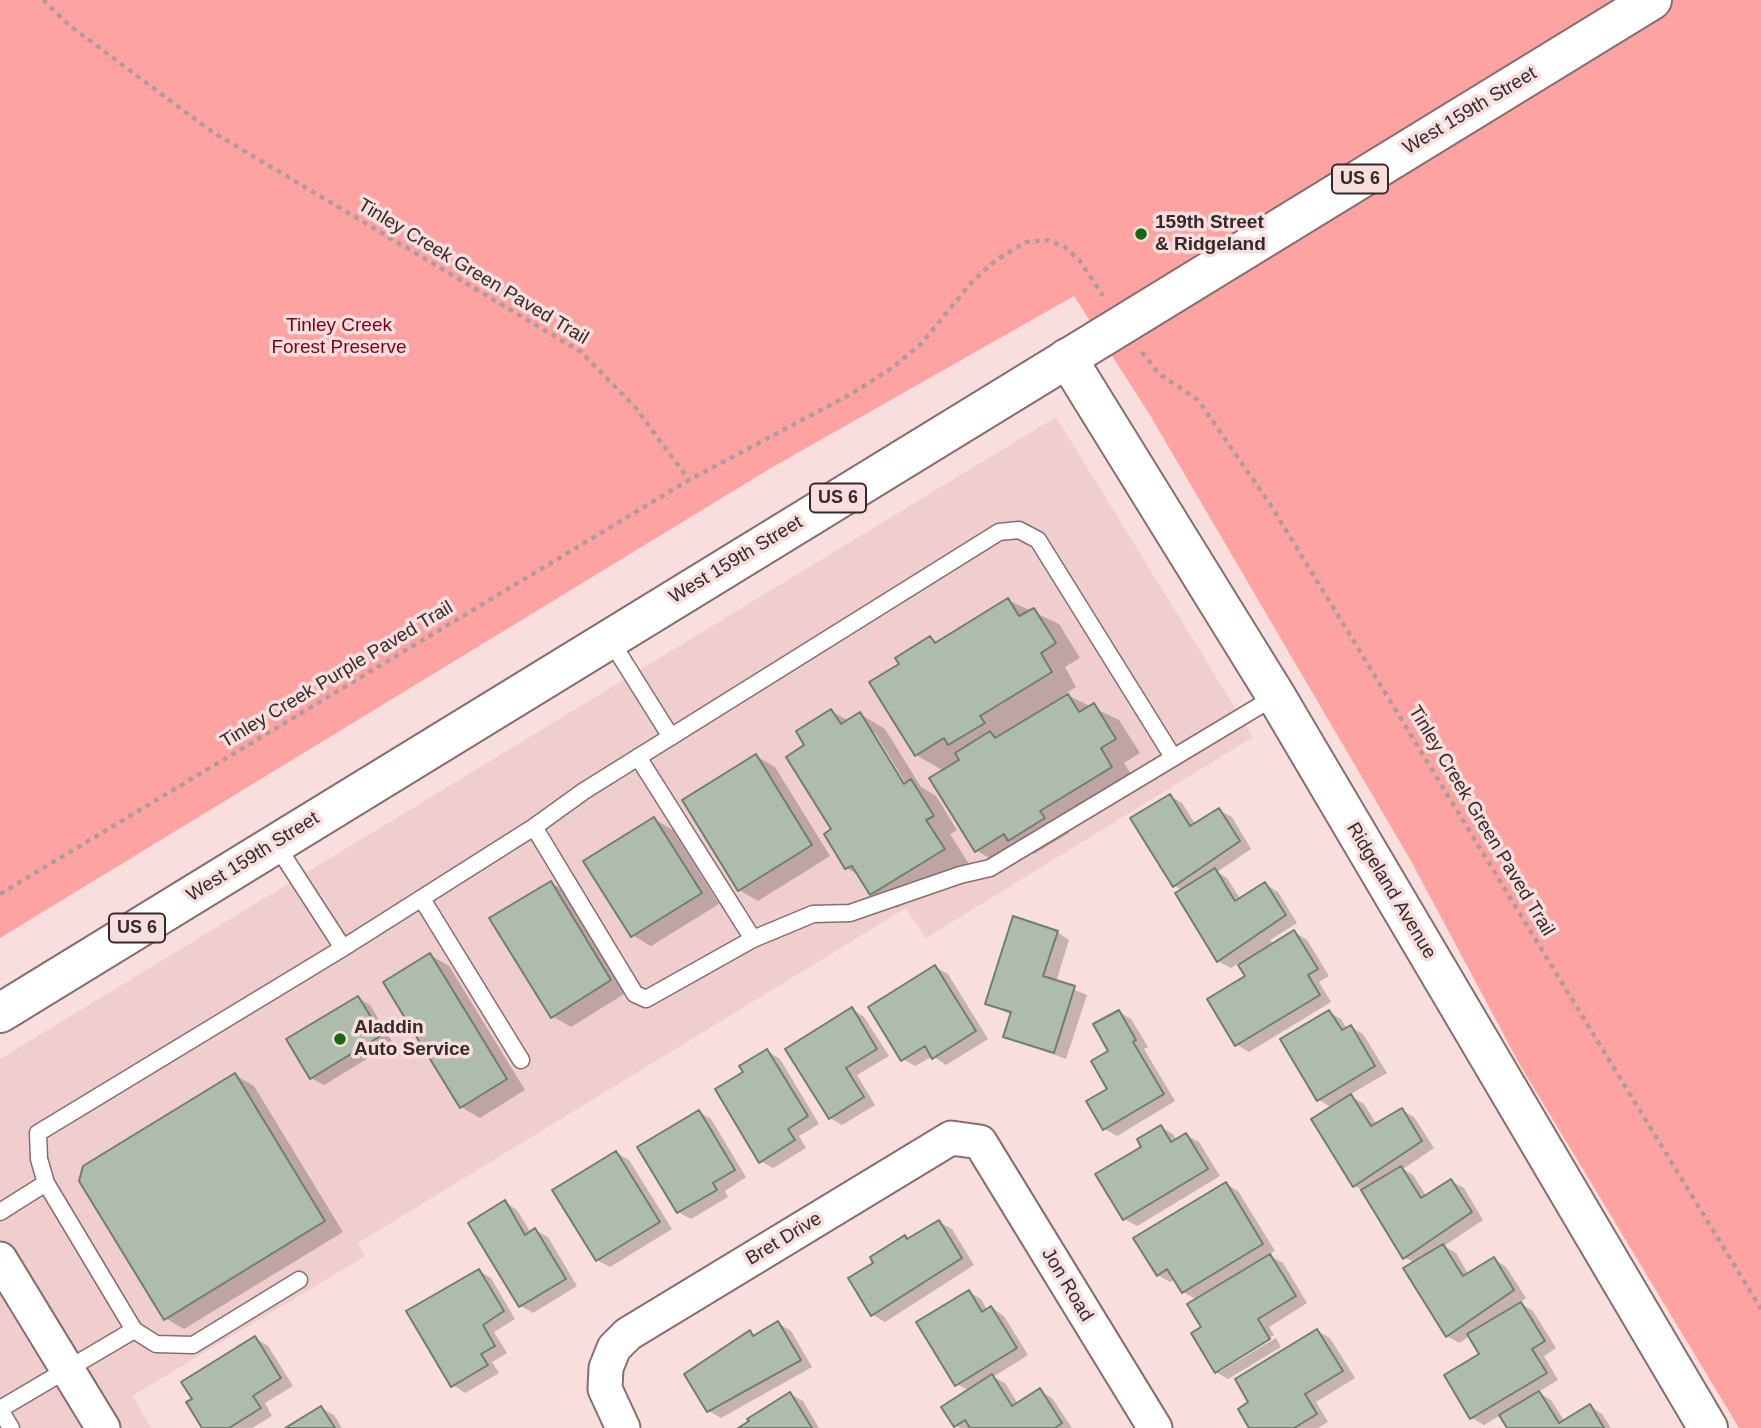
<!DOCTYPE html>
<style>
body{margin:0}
canvas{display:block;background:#f8dedd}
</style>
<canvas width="1761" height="1428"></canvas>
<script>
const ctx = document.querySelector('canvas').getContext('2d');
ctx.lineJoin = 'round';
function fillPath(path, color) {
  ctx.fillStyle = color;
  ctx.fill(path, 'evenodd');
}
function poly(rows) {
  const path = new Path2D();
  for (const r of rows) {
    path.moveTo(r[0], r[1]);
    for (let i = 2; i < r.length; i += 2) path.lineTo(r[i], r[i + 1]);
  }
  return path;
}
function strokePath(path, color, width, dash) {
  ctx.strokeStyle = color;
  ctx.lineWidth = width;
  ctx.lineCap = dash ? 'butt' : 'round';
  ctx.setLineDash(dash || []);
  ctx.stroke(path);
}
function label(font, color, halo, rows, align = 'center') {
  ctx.font = font + ' Arial,sans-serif';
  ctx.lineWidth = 7;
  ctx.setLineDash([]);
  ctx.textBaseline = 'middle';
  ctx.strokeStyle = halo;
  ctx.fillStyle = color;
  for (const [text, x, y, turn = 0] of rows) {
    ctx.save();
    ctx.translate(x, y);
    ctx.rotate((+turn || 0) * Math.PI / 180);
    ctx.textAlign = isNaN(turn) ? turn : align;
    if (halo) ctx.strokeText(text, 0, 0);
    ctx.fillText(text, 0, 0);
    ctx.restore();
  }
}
fillPath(poly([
 [1056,417,1253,737,926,938,906,908,358,1243,365,1256,132,1396,151,1428,0,1428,0,1059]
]), '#efcecd');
fillPath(poly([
 [0,0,1761,0,1761,1428,1739,1428,1520,1065,1411,861,1151,417,1074,296,771,468,0,938]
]), '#fea3a2');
fillPath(poly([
 [1008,600,1059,624,1080,658,1065,667,1076,687,1065,694,1119,720,1140,753,1124,763,1136,782,1064,826,1069,833,1034,854,1027,849,1001,865,976,850,944,771,916,755,901,665,930,638,939,643],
 [831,711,849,721,860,714,885,729,921,787,936,796,957,830,950,834,969,864,897,908,871,893,861,877,847,868,833,830,807,745],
 [871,733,875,733,910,790,907,792],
 [756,756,775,767,830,856,758,901,739,890],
 [1170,796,1182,803,1196,825,1219,810,1232,817,1251,849,1217,872,1227,878,1241,900,1265,884,1278,892,1297,923,1270,940,1274,945,1294,932,1307,940,1329,976,1319,982,1331,1002,1249,1052,1236,1044,1247,977,1239,963,1231,968,1218,961,1183,891,1174,885],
 [654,819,673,830,719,904,651,946,632,935],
 [551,883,570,894,629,991,571,1027,552,1016],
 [1057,932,1069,940,1056,982,1087,995,1066,1059,1005,1036,1012,1015,987,1004],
 [430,955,449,966,525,1090,480,1118,461,1107],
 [935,967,948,974,988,1039,946,1065,933,1056,915,1066,903,1059],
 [358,998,370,1005,393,1043,324,1085,311,1078],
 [852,1009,864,1017,889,1056,857,1075,875,1105,842,1125,830,1118],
 [1119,1012,1131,1019,1148,1047,1144,1049,1175,1101,1117,1136,1105,1129,1088,1102,1110,1089,1111,1051],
 [1329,1012,1341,1019,1347,1029,1351,1027,1363,1034,1387,1073,1349,1095,1364,1104,1377,1125,1402,1110,1414,1117,1434,1148,1403,1169,1413,1175,1427,1197,1451,1181,1464,1188,1483,1220,1444,1246,1456,1253,1469,1275,1494,1259,1506,1267,1526,1298,1519,1303,1533,1311,1556,1348,1544,1356,1558,1380,1538,1392,1551,1400,1565,1422,1590,1406,1602,1414,1611,1428,1509,1428,1501,1415,1484,1425,1472,1418,1482,1354,1470,1336,1459,1343,1447,1336,1415,1263,1404,1257,1363,1191,1355,1186,1332,1108,1318,1099],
 [767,1051,780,1059,819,1124,799,1136,806,1148,773,1168,760,1161,746,1073],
 [235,1075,254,1086,343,1232,184,1329,165,1318],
 [699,1112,711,1119,746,1177,725,1191,728,1197,691,1219,678,1212],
 [1161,1127,1173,1134,1177,1140,1186,1135,1199,1142,1220,1176,1137,1226,1125,1219,1144,1147],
 [616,1153,629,1160,672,1229,610,1267,597,1260],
 [1226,1184,1238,1191,1275,1251,1268,1255,1283,1263,1307,1303,1269,1327,1274,1335,1219,1368,1219,1372,1276,1338,1281,1347,1228,1379,1216,1372,1197,1300,1183,1292,1175,1279,1170,1282,1158,1275],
 [505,1202,517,1210,531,1233,535,1230,548,1237,577,1286,533,1313,521,1306],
 [939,1222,952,1229,974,1265,885,1322,873,1315,875,1263,905,1237,909,1240],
 [479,1271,491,1278,515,1319,494,1332,507,1353,492,1362,499,1373,465,1393,453,1385],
 [969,1292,981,1299,988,1311,992,1308,1004,1316,1028,1355,993,1377,1005,1383,1018,1404,1040,1391,1052,1398,1072,1428,960,1428,956,1425,969,1391,957,1384],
 [778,1323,791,1331,812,1367,721,1418,709,1411,686,1374,750,1332,757,1336],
 [1317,1331,1330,1338,1355,1378,1316,1402,1328,1422,1318,1428,1252,1428,1251,1403],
 [255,1338,268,1346,293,1386,265,1403,272,1416,252,1428,204,1428],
 [790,1394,803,1401,819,1428,741,1428],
 [321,1408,334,1415,342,1428,288,1428]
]), '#0003');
const building = poly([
 [1008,598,1019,616,1034,608,1056,643,1041,653,1052,672,980,716,985,723,948,745,944,738,915,756,869,682,899,664,895,658,930,636,935,643,1008,598],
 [1068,694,1079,712,1094,703,1116,739,1101,748,1112,767,1040,811,1045,818,1008,841,1004,834,975,852,929,778,959,760,955,753,990,731,995,738,1068,694],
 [831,709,841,724,860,712,904,784,911,779,934,816,926,820,945,849,870,895,852,866,845,869,824,834,831,829,786,757,804,745,796,731,831,709],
 [756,754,812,845,738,891,682,800,756,754],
 [1170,794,1190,826,1219,808,1240,841,1173,887,1130,818,1170,794],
 [654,817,702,893,631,937,583,861,654,817],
 [1215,868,1235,901,1265,882,1286,915,1217,962,1175,893,1215,868],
 [551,881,611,980,551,1018,489,918,551,881],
 [1013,916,1058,931,1043,976,1075,986,1054,1053,1003,1037,1011,1012,985,1004,1013,916],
 [1294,930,1318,969,1308,975,1320,995,1235,1046,1207,999,1245,976,1238,965,1294,930],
 [430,953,507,1079,460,1108,383,982,430,953],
 [935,965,976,1031,932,1059,925,1046,901,1061,868,1007,935,965],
 [358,996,382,1035,310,1079,286,1039,358,996],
 [852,1007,877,1049,846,1068,864,1097,829,1119,785,1049,852,1007],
 [1119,1010,1136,1040,1133,1042,1164,1094,1103,1130,1086,1101,1107,1089,1091,1061,1108,1051,1093,1024,1119,1010],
 [1329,1010,1342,1030,1351,1025,1375,1066,1317,1101,1280,1039,1329,1010],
 [767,1049,808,1116,788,1129,795,1140,759,1163,715,1089,743,1072,739,1066,767,1049],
 [235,1073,325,1221,164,1320,79,1181,83,1166,235,1073],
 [1351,1094,1371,1126,1402,1108,1422,1141,1353,1187,1311,1119,1351,1094],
 [699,1110,735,1170,713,1183,717,1190,677,1213,637,1147,699,1110],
 [1161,1125,1171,1142,1186,1133,1208,1169,1123,1220,1095,1174,1141,1147,1137,1139,1161,1125],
 [616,1151,660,1222,596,1261,552,1190,616,1151],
 [1401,1166,1421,1198,1451,1179,1472,1212,1403,1259,1361,1190,1401,1166],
 [1226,1182,1263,1244,1182,1293,1167,1269,1157,1276,1133,1238,1226,1182],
 [505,1200,525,1235,535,1228,566,1279,519,1307,468,1223,505,1200],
 [939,1220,962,1258,871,1316,848,1278,873,1263,870,1257,905,1235,907,1239,939,1220],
 [1443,1244,1463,1276,1494,1257,1514,1290,1446,1337,1403,1268,1443,1244],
 [1270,1254,1296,1296,1258,1319,1270,1339,1215,1373,1191,1333,1201,1327,1187,1304,1270,1254],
 [479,1269,504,1311,483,1325,495,1346,481,1354,488,1365,451,1387,406,1311,479,1269],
 [969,1290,982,1312,991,1306,1017,1348,955,1386,916,1322,969,1290],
 [1521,1302,1545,1341,1532,1349,1547,1373,1470,1419,1444,1375,1479,1354,1467,1334,1521,1302],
 [778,1321,801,1360,707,1412,684,1374,750,1330,753,1336,778,1321],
 [1317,1329,1343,1371,1305,1394,1317,1414,1294,1428,1249,1428,1238,1409,1248,1402,1235,1379,1317,1329],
 [255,1336,281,1378,253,1396,261,1408,229,1428,202,1428,186,1402,192,1399,181,1382,255,1336],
 [992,1374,1012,1406,1040,1388,1062,1423,1055,1428,970,1428,965,1420,954,1427,941,1407,992,1374],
 [1539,1391,1559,1423,1590,1404,1604,1428,1507,1428,1499,1415,1539,1391],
 [790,1392,812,1428,738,1428,749,1421,747,1419,790,1392],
 [321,1406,335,1428,285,1428,321,1406]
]);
fillPath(building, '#aebcac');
strokePath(building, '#707e6e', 2);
const lane = poly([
 [609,638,671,737],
 [638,757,753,939],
 [534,827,584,791,999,532,1019,530,1038,540,1173,757],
 [275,843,343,948],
 [422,899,521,1060],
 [0,1212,46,1183],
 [299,1280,193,1345,156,1344,134,1330,46,1183,39,1159,38,1133,343,948,534,827,635,994,646,999,753,939,813,914,850,913,960,875,990,868,1276,696],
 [0,1409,134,1330],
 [0,1410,11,1428]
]);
const street = poly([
 [0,1259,103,1428],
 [623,1428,605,1389,606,1368,614,1348,628,1334,951,1138,980,1142,1155,1428]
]);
const secondary = poly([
 [1067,358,1276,696,1708,1428]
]);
const primary = poly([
 [0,1013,1652,0]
]);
strokePath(lane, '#856f6e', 19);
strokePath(street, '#856f6e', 37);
strokePath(secondary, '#856f6e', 42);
strokePath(primary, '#856f6e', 42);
strokePath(poly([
 [43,0,69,25,211,131,581,352,635,407,689,480],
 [1142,352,1158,373,1198,400,1270,504,1761,1309],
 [0,894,689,480,851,394,892,368,921,344,971,283,996,260,1026,242,1048,240,1065,247,1080,261,1103,296]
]), '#b09c9b', 4.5, [5, 5]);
strokePath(lane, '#fff', 16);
strokePath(street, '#fff', 33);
strokePath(secondary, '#fff', 38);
strokePath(primary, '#fff', 38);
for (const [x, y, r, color] of [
 [1141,234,7,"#13690e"],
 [340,1039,7,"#13690e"]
]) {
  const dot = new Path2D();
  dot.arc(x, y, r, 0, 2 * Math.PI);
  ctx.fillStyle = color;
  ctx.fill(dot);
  strokePath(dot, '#f8dedd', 2.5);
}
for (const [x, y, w] of [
 [1360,179,56],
 [838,498,56],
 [137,928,56]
]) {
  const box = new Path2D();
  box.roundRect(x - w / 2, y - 14.5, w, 29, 5);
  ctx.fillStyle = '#f8dedd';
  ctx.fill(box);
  strokePath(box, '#332a29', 2);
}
label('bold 18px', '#332a29', null, [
 ["US 6",1360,179],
 ["US 6",838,498],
 ["US 6",137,928]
]);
label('19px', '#332a29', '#f8dedd', [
 ["West 159th Street",1470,111,-31],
 ["Tinley Creek Green Paved Trail",473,272,31],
 ["West 159th Street",736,560,-31],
 ["Tinley Creek Purple Paved Trail",337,675,-31],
 ["Tinley Creek Green Paved Trail",1481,821,59],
 ["West 159th Street",253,857,-32],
 ["Ridgeland Avenue",1391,891,59],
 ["Bret Drive",784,1239,-31],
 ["Jon Road",1067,1285,59]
]);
label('bold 19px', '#332a29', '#f8dedd', [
 ["159th Street",1155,223],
 ["& Ridgeland",1155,245],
 ["Aladdin",354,1028],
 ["Auto Service",354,1050]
], 'left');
label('19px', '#7c001b', '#f8dedd', [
 ["Tinley Creek",339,326],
 ["Forest Preserve",339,348]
]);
</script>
